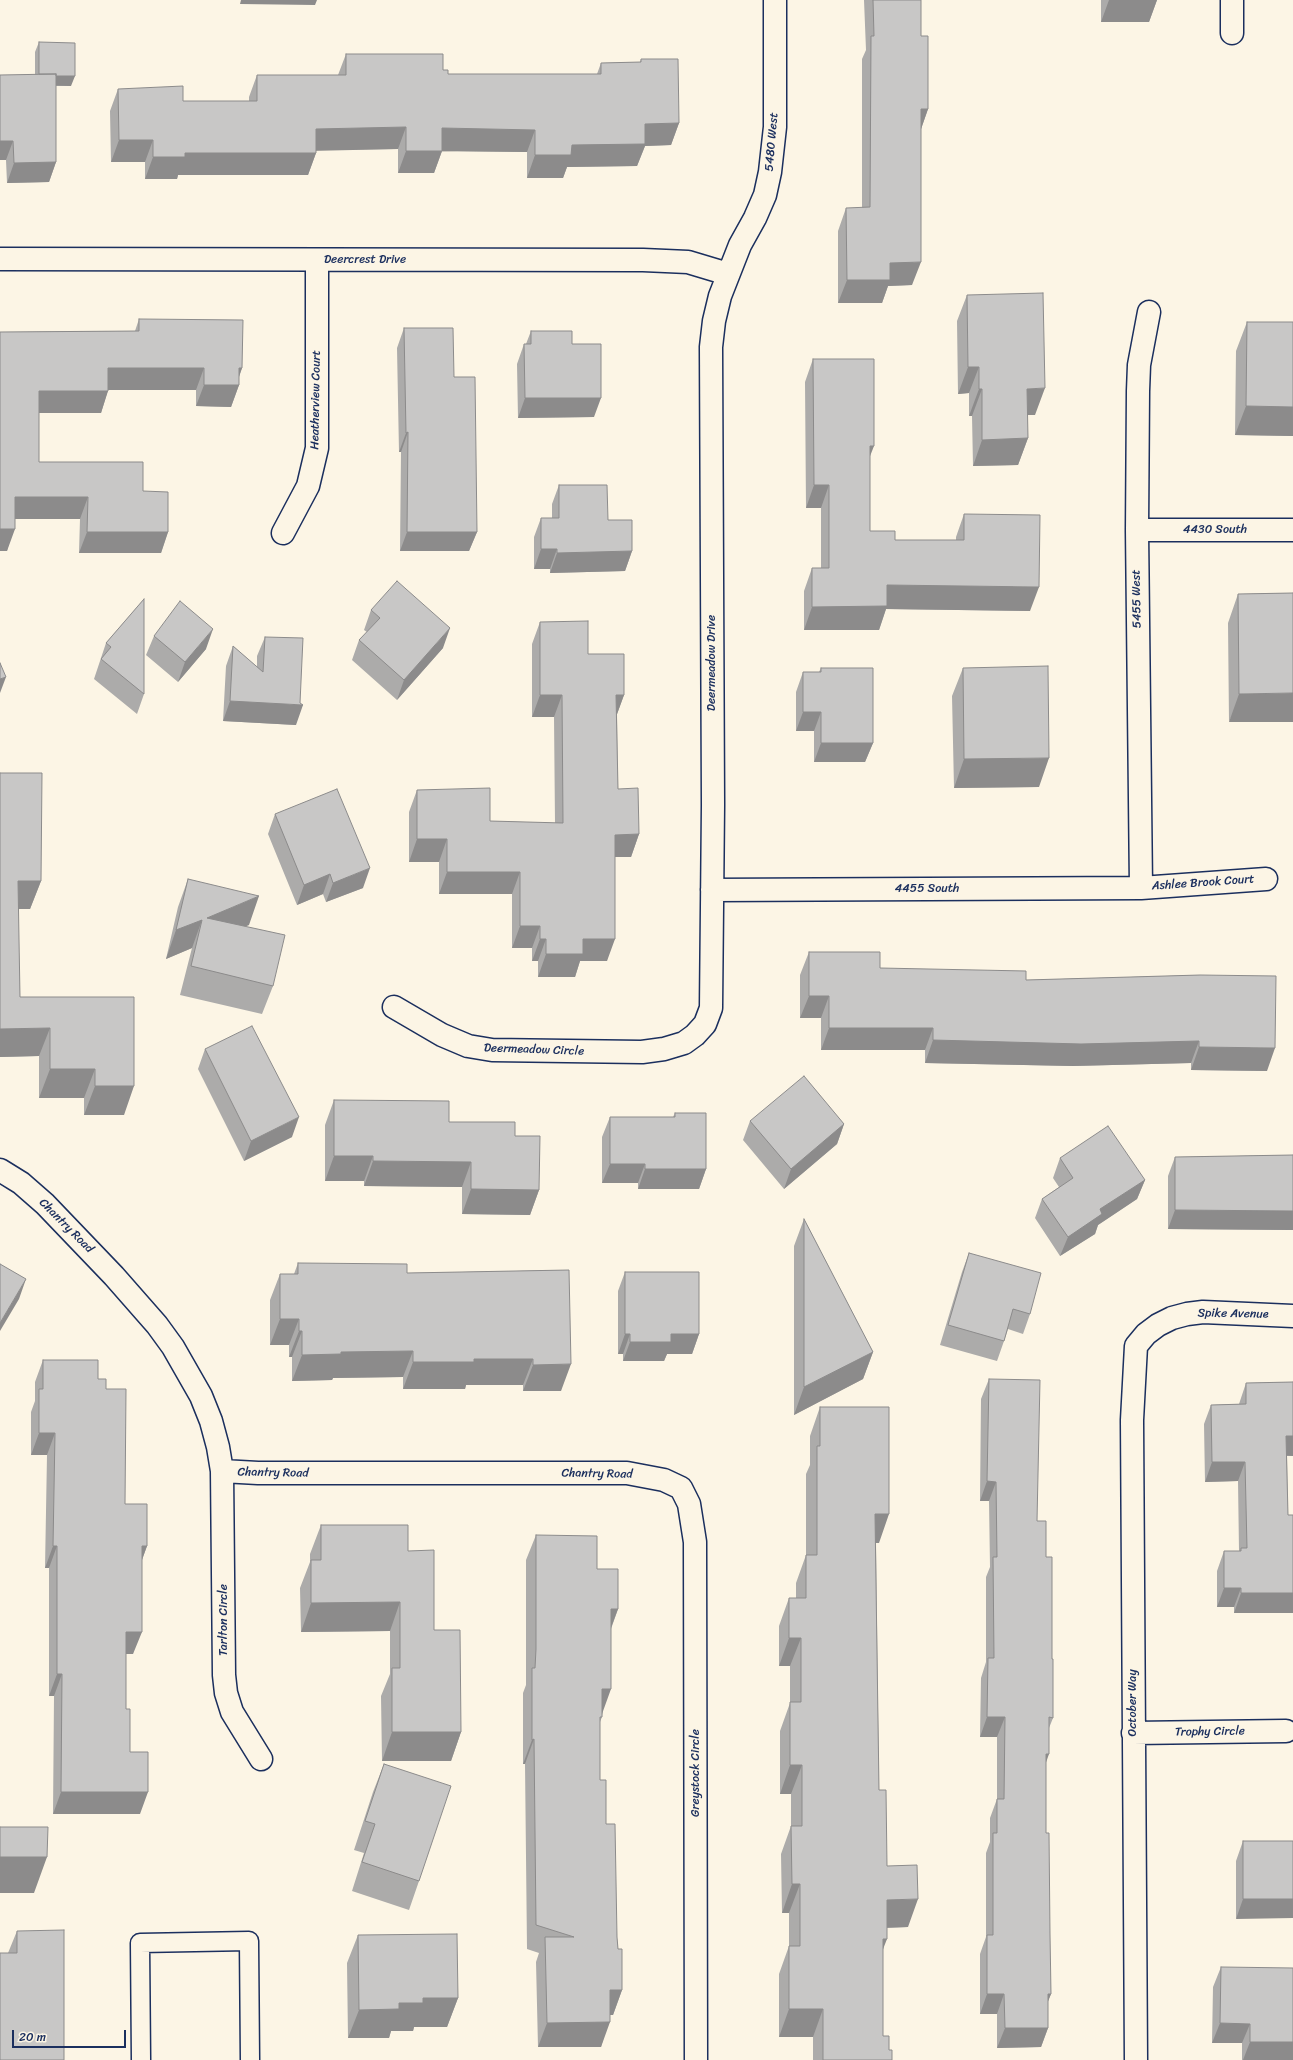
<!DOCTYPE html>
<style>
body{margin:0}
#map{position:relative;width:1293px;height:2060px;overflow:hidden;background:#fcf5e5;font-family:Sriracha,sans-serif}
canvas{display:block}
.scale{position:absolute;left:12px;top:2030px;width:114px;height:18px;box-sizing:border-box;border:2px solid #1b2f5e;border-top:0;padding-left:5px;font-size:12px;line-height:14px;white-space:nowrap;color:#1b2f5e;-webkit-text-stroke:3px #fcf5e5;paint-order:stroke}
</style>
<div id="map">
<canvas width="1293" height="2060"></canvas>
<div class="scale">20 m</div>
</div>
<script>
const ctx = document.querySelector('canvas').getContext('2d');
ctx.lineJoin = 'round';
function poly(rows) {
  const path = new Path2D();
  for (const r of rows) {
    path.moveTo(r[0], r[1]);
    for (let i = 2; i < r.length; i += 2) path.lineTo(r[i], r[i + 1]);
  }
  return path;
}
function strokePath(path, color, width, dash) {
  ctx.strokeStyle = color;
  ctx.lineWidth = width;
  ctx.lineCap = dash ? 'butt' : 'round';
  ctx.setLineDash(dash || []);
  ctx.stroke(path);
}
function fillPath(path, color) {
  ctx.fillStyle = color;
  ctx.fill(path, 'evenodd');
}
function label(font, color, halo, rows, align = 'center') {
  ctx.font = font + ' Sriracha,sans-serif';
  ctx.lineWidth = 3;
  ctx.setLineDash([]);
  ctx.textBaseline = 'middle';
  ctx.strokeStyle = halo;
  ctx.fillStyle = color;
  for (const [text, x, y, turn = 0] of rows) {
    ctx.save();
    ctx.translate(x, y);
    ctx.rotate((+turn || 0) * Math.PI / 180);
    ctx.textAlign = isNaN(turn) ? turn : align;
    if (halo) ctx.strokeText(text, 0, 0);
    ctx.fillText(text, 0, 0);
    ctx.restore();
  }
}
const service = poly([
 [141,2060,140,1943,249,1941,250,2060]
]);
const minor = poly([
 [1232,0,1232,33],
 [0,259,643,260,688,262,728,274],
 [1137,530,1293,530],
 [283,533,308,486,317,448,317,260],
 [1141,888,1137,530,1138,391,1139,365,1149,312],
 [712,890,1141,888,1266,879],
 [394,1007,442,1035,468,1046,492,1050,642,1052,664,1049,684,1043,695,1035,705,1024,711,1008,713,805,711,347,714,321,720,296,740,245,755,218,765,195,770,172,775,127,775,0],
 [0,1170,21,1183,45,1204,114,1276,157,1325,173,1347,201,1396,211,1421,218,1447,222,1471,224,1675,226,1693,232,1712,261,1759],
 [222,1471,258,1473,627,1473,664,1480,681,1488,689,1504,695,1542,696,2060],
 [1133,1733,1286,1731],
 [1136,2060,1132,1420,1136,1346,1146,1334,1158,1325,1172,1318,1187,1314,1203,1312,1293,1316]
]);
strokePath(service, '#1b2f5e', 21);
strokePath(minor, '#1b2f5e', 25);
strokePath(service, '#fcf5e5', 18);
strokePath(minor, '#fcf5e5', 22);
fillPath(poly([
 [864,0,921,0,921,36,928,109,921,129,912,285,888,286,882,303,838,303,838,231,846,208,862,208,862,59,866,50],
 [1101,0,1157,0,1149,22,1101,22],
 [39,42,71,86,56,86,56,162,49,182,7,183,6,160,0,160,35,74,35,52],
 [346,54,443,70,448,74,597,74,601,63,640,62,641,59,679,123,671,145,645,146,637,166,567,167,563,178,527,178,527,152,442,151,434,173,398,173,398,149,316,150,316,153,308,175,178,175,177,179,145,179,145,162,111,162,110,111,118,89,183,101,249,101,249,97,257,75,338,75],
 [967,295,1035,415,1027,415,1028,438,1018,465,973,466,972,416,969,416,969,393,958,394,957,321],
 [139,319,242,368,239,377,239,385,231,407,196,406,196,390,108,390,101,413,39,413,39,462,143,491,168,532,161,553,79,553,80,519,15,519,7,551,0,332,135,331],
 [1247,322,1293,322,1293,436,1235,435,1236,351],
 [404,328,454,377,477,532,469,551,400,551,401,452,399,452,397,348],
 [531,331,572,344,594,417,518,418,517,364,524,344,526,344],
 [813,359,870,456,870,531,895,540,956,540,956,537,964,514,1030,611,886,609,879,630,804,630,804,591,812,568,821,568,821,508,806,508,805,382],
 [559,485,608,520,632,551,625,571,550,573,550,569,534,569,534,537,541,518,552,518,552,504],
 [1293,593,1229,722,1228,623,1238,594],
 [144,599,144,694,137,714,94,679,106,643],
 [371,610,443,648,397,700,352,660,359,640,367,632,364,630],
 [540,622,588,654,624,695,617,714,618,789,639,834,631,857,615,857,607,961,580,961,575,977,538,977,538,961,532,961,532,948,512,948,512,894,439,894,439,862,409,862,409,812,417,790,490,821,555,823,554,717,532,717,532,644],
 [154,636,206,649,178,682,146,655],
 [265,637,296,725,223,721,226,666,233,646,257,667,257,656],
 [821,668,873,743,865,762,814,762,814,731,796,731,796,692,803,672,819,672],
 [963,668,1039,787,954,788,952,696],
 [0,773,41,881,30,909,18,909,20,997,134,997,124,1115,84,1115,84,1098,39,1098,39,1056,0,1057],
 [275,814,363,888,326,902,323,894,297,905,268,834],
 [188,879,249,925,245,926,273,986,262,1014,180,995,192,948,166,959,178,907],
 [809,952,880,968,1026,980,1200,975,1267,1071,1191,1070,1191,1063,1073,1066,925,1063,925,1050,821,1050,821,1018,800,1018,800,975],
 [205,1049,292,1137,244,1161,198,1069],
 [334,1100,449,1122,515,1136,539,1190,530,1215,462,1214,462,1187,364,1186,364,1181,325,1181,325,1125],
 [675,1113,706,1169,699,1189,638,1189,638,1183,602,1183,602,1137,610,1117,673,1117],
 [750,1121,844,1124,837,1144,784,1189,743,1140],
 [1293,1155,1293,1230,1168,1229,1168,1176,1175,1157],
 [1060,1158,1145,1180,1137,1199,1098,1225,1095,1234,1060,1256,1035,1218,1042,1199,1059,1187,1053,1178],
 [804,1219,873,1352,863,1379,794,1415,794,1246],
 [969,1253,1030,1314,1023,1334,1008,1329,1004,1341,997,1361,940,1345,962,1272],
 [298,1263,407,1273,569,1270,561,1391,523,1391,523,1385,466,1385,465,1389,403,1389,403,1377,333,1378,332,1380,292,1381,292,1357,289,1357,289,1345,270,1345,270,1300,280,1274,294,1274],
 [625,1272,699,1334,692,1354,667,1354,664,1361,623,1361,623,1354,618,1354,618,1291],
 [43,1360,98,1379,106,1389,125,1504,147,1546,142,1560,133,1654,126,1654,126,1709,130,1752,140,1814,53,1814,54,1696,49,1696,49,1568,45,1568,47,1455,31,1455,31,1412,35,1401,35,1382],
 [989,1379,1037,1521,1046,1557,1052,1659,1053,1718,1049,1728,1046,1762,1046,1833,1051,1994,1048,2001,1048,2028,1041,2047,997,2048,997,2014,980,2014,980,1954,986,1937,986,1853,990,1842,990,1818,997,1799,997,1737,980,1737,981,1678,986,1662,986,1577,990,1567,989,1501,980,1501,981,1399],
 [1293,1382,1293,1456,1287,1456,1288,1515,1293,1613,1234,1613,1234,1607,1217,1607,1217,1571,1224,1551,1239,1551,1238,1481,1205,1482,1204,1424,1211,1405,1239,1404,1246,1383],
 [820,1407,879,1543,876,1543,879,1790,887,1866,908,1927,887,1928,883,1950,883,2036,892,2060,813,2060,813,2037,779,2037,779,1974,789,1946,789,1913,782,1913,781,1854,791,1826,791,1794,780,1794,780,1731,790,1703,790,1666,779,1666,779,1626,789,1598,796,1598,796,1583,806,1555,806,1474,810,1465,810,1436],
 [321,1525,408,1551,434,1630,461,1732,451,1761,382,1761,381,1696,390,1674,390,1631,301,1632,300,1588,310,1562,310,1554],
 [536,1535,597,1569,618,1609,611,1629,602,1717,600,1722,600,1780,606,1824,622,1990,613,2015,610,2015,601,2047,538,2047,536,1962,539,1953,527,1949,525,1764,523,1764,523,1693,526,1685,526,1560],
 [384,1764,419,1881,409,1910,352,1891,364,1853,354,1850,373,1792],
 [1243,1841,1293,1841,1236,1919,1236,1861],
 [17,1931,64,2060,8,1953],
 [358,1935,458,1998,447,2027,414,2027,413,2031,391,2031,389,2038,348,2038,347,1963],
 [1221,1967,1293,2060,1242,2060,1242,2043,1212,2043,1213,1987]
]), '#acabaa');
fillPath(poly([
 [241,0,317,0,315,5,240,4],
 [1109,0,1157,0,1149,22,1101,22],
 [39,75,75,76,71,86,35,85],
 [921,109,928,109,920,132],
 [679,123,671,145,645,146,637,166,567,167,563,178,527,178,535,155,645,124],
 [406,127,398,149,308,151,316,129],
 [442,128,535,130,527,152,434,151],
 [119,140,153,140,145,162,111,162],
 [0,141,13,141,6,160,0,160],
 [406,151,442,151,434,173,398,173],
 [185,153,316,153,308,175,178,175,177,179,145,179,153,157],
 [56,162,49,182,7,183,14,163],
 [921,262,912,285,888,286,882,303,838,303,847,280,890,263],
 [968,367,979,367,969,393,958,394],
 [108,368,204,368,196,390,101,390],
 [239,368,242,368,236,385,239,385,231,407,196,406,204,385],
 [1045,388,1035,415,1017,415,1027,389],
 [979,389,982,389,972,416,969,416],
 [39,391,108,391,101,413,31,413],
 [525,398,601,398,594,417,518,418],
 [1246,406,1293,407,1293,436,1235,435],
 [408,432,401,452,399,452,406,433],
 [1028,438,1018,465,973,466,982,440],
 [870,446,874,446,865,469],
 [814,485,829,485,821,508,806,508],
 [15,497,88,497,80,519,8,519],
 [0,529,15,529,7,551,0,551],
 [87,532,168,532,161,553,79,553],
 [407,532,477,532,469,551,400,551],
 [541,549,557,549,550,569,534,569],
 [632,551,625,571,550,573,557,553],
 [887,585,1039,587,1030,611,886,609,879,630,804,630,812,607],
 [450,628,443,648,397,700,404,680],
 [213,629,206,649,178,682,185,662],
 [6,677,0,693,0,679],
 [1293,693,1293,722,1229,722,1239,694],
 [540,695,562,695,554,717,532,717],
 [616,695,624,695,616,717],
 [230,701,303,705,296,725,223,721],
 [803,712,821,712,814,731,796,731],
 [821,743,873,743,865,762,814,762],
 [1049,758,1039,787,954,788,964,759],
 [639,834,631,857,607,857,615,835],
 [417,839,447,839,439,862,409,862],
 [370,868,363,888,326,902,333,883],
 [447,872,520,872,512,894,439,894],
 [330,874,323,894,297,905,304,885],
 [18,881,41,881,30,909,7,909],
 [259,896,249,925,196,946,207,918],
 [202,920,192,948,166,959,176,930],
 [520,926,540,926,532,948,512,948],
 [540,939,546,939,538,961,532,961],
 [583,939,615,939,607,961,580,961,575,977,538,977,546,954],
 [809,996,829,996,821,1018,800,1018],
 [50,1028,39,1056,0,1057,0,1029],
 [829,1028,933,1028,925,1050,821,1050],
 [933,1040,1199,1041,1191,1063,1073,1066,925,1063],
 [1199,1047,1275,1048,1267,1071,1191,1070],
 [50,1069,95,1069,84,1098,39,1098],
 [95,1086,134,1086,124,1115,84,1115],
 [299,1117,292,1137,244,1161,251,1141],
 [844,1124,837,1144,784,1189,791,1169],
 [334,1156,373,1156,364,1181,325,1181],
 [373,1161,471,1162,462,1187,364,1186],
 [610,1164,645,1164,638,1183,602,1183],
 [645,1169,706,1169,699,1189,638,1189],
 [1145,1180,1137,1199,1098,1225,1095,1234,1060,1256,1068,1237,1100,1209],
 [471,1189,539,1190,530,1215,462,1214],
 [1175,1210,1293,1211,1293,1230,1168,1229],
 [26,1279,19,1299,0,1331,0,1323],
 [280,1319,299,1319,289,1345,270,1345],
 [299,1331,302,1331,292,1357,289,1357],
 [625,1334,630,1334,623,1354,618,1354],
 [671,1334,699,1334,692,1354,667,1354,664,1361,623,1361,630,1342],
 [413,1351,403,1377,333,1378,332,1380,292,1381,302,1355,341,1352],
 [873,1352,863,1379,794,1415,804,1387],
 [474,1359,533,1359,523,1385,466,1385,465,1389,403,1389,413,1362],
 [571,1364,561,1391,523,1391,533,1365],
 [39,1433,55,1433,47,1455,31,1455],
 [1286,1436,1293,1436,1293,1456,1279,1455],
 [1212,1462,1245,1462,1238,1481,1205,1482],
 [987,1481,996,1482,989,1501,980,1501],
 [875,1514,889,1514,879,1543,865,1543],
 [53,1546,57,1546,49,1568,45,1568],
 [142,1546,147,1546,139,1568],
 [1224,1588,1241,1588,1234,1607,1217,1607],
 [1241,1593,1293,1593,1293,1613,1234,1613],
 [400,1602,390,1631,301,1632,311,1603],
 [611,1609,618,1609,609,1633],
 [126,1632,142,1632,133,1654,117,1654],
 [789,1638,801,1638,790,1666,779,1666],
 [57,1674,62,1674,54,1696,49,1696],
 [602,1689,611,1689,602,1714],
 [987,1717,1005,1717,997,1737,980,1737],
 [392,1732,461,1732,451,1761,382,1761],
 [534,1739,525,1764,523,1764,532,1740],
 [1046,1754,1049,1754,1042,1774],
 [790,1765,802,1765,791,1794,780,1794],
 [61,1792,148,1792,140,1814,53,1814],
 [0,1857,47,1857,34,1893,0,1893],
 [792,1884,800,1884,789,1913,782,1913],
 [918,1899,908,1927,876,1928,887,1900],
 [1243,1899,1293,1899,1293,1918,1236,1919],
 [883,1939,887,1939,876,1967],
 [610,1990,622,1990,613,2015,601,2015],
 [987,1994,1004,1994,997,2014,980,2014],
 [1048,1994,1051,1994,1043,2014],
 [423,1998,458,1998,447,2027,414,2027,413,2031,391,2031,389,2038,348,2038,359,2010],
 [789,2009,823,2009,813,2037,779,2037],
 [610,2022,601,2047,538,2047,547,2023],
 [1220,2023,1250,2024,1242,2043,1212,2043],
 [1005,2028,1048,2028,1041,2047,997,2048],
 [1250,2042,1293,2042,1293,2060,1243,2060]
]), '#8c8b8b');
const building = poly([
 [873,0,921,0,921,36,928,36,928,109,921,109,921,262,890,263,890,280,847,280,846,208,870,207,871,36,874,36,873,0],
 [39,42,75,43,75,76,56,76,56,74,39,74,39,42],
 [346,54,443,54,443,70,448,70,448,74,601,74,601,63,641,62,641,59,678,59,679,123,645,124,645,144,572,145,571,155,535,155,535,130,442,128,442,151,406,151,406,127,316,129,316,153,185,153,185,157,153,157,153,140,119,140,118,89,183,86,183,101,257,101,257,75,346,75,346,54],
 [56,74,56,162,14,163,13,141,0,141,0,75,56,74],
 [1043,293,1045,388,1027,389,1028,438,982,440,982,389,979,389,979,367,968,367,967,295,1043,293],
 [139,319,243,320,242,368,239,368,239,385,204,385,204,368,108,368,108,391,39,391,39,462,143,462,143,491,168,492,168,532,87,532,88,497,15,497,15,529,0,529,0,332,139,331,139,319],
 [1247,322,1293,322,1293,407,1246,406,1247,322],
 [404,328,453,328,454,377,475,377,477,532,407,532,408,432,406,433,404,328],
 [531,331,572,331,572,344,601,344,601,398,525,398,524,344,531,344,531,331],
 [813,359,874,359,874,446,870,446,870,531,895,531,895,540,964,540,964,514,1040,515,1039,587,887,585,887,606,812,607,812,568,829,568,829,485,814,485,813,359],
 [559,485,607,485,608,520,632,520,632,551,557,553,557,549,541,549,541,518,559,518,559,485],
 [397,581,450,628,404,680,359,640,380,618,371,610,397,581],
 [1293,593,1293,693,1239,694,1238,594,1293,593],
 [144,599,144,694,101,659,111,647,106,643,144,599],
 [180,601,213,629,185,662,154,636,180,601],
 [588,621,588,654,624,654,624,695,616,695,618,789,638,788,639,834,615,835,615,939,583,939,583,954,546,954,546,939,540,939,540,926,520,926,520,872,447,872,447,839,417,839,417,790,490,788,490,821,563,823,562,695,540,695,540,622,588,621],
 [265,637,303,638,300,703,303,705,230,701,233,646,263,672,265,637],
 [0,663,6,677,0,679,0,663],
 [1048,666,1049,758,964,759,963,668,1048,666],
 [821,668,873,668,873,743,821,743,821,712,803,712,803,672,821,672,821,668],
 [0,773,42,773,41,881,18,881,20,997,134,997,134,1086,95,1086,95,1069,50,1069,50,1028,0,1029,0,773],
 [337,789,370,868,333,883,330,874,304,885,275,814,337,789],
 [188,879,259,896,207,918,285,935,273,986,191,966,202,920,176,930,188,879],
 [809,952,880,952,880,968,1026,971,1026,980,1200,975,1276,976,1275,1048,1199,1047,1199,1041,1081,1044,933,1040,933,1028,829,1028,829,996,809,996,809,952],
 [252,1026,299,1117,251,1141,205,1049,252,1026],
 [804,1076,844,1124,791,1169,750,1121,804,1076],
 [334,1100,449,1101,449,1122,515,1122,515,1136,540,1136,539,1190,471,1189,471,1162,373,1161,373,1156,334,1156,334,1100],
 [675,1113,706,1113,706,1169,645,1169,645,1164,610,1164,610,1117,675,1117,675,1113],
 [1108,1126,1145,1180,1100,1209,1102,1214,1068,1237,1042,1199,1073,1178,1060,1158,1108,1126],
 [1293,1155,1293,1211,1175,1210,1175,1157,1293,1155],
 [804,1219,873,1352,804,1387,804,1219],
 [969,1253,1041,1273,1030,1314,1013,1309,1004,1341,948,1325,969,1253],
 [298,1263,407,1264,407,1273,569,1270,571,1364,533,1365,533,1359,474,1359,474,1362,413,1362,413,1351,341,1352,341,1354,302,1355,302,1331,299,1331,299,1319,280,1319,280,1274,298,1274,298,1263],
 [0,1264,26,1279,0,1323,0,1264],
 [625,1272,699,1272,699,1334,671,1334,671,1342,630,1342,630,1334,625,1334,625,1272],
 [43,1360,98,1360,98,1379,106,1379,106,1389,126,1389,125,1504,147,1504,147,1546,142,1546,142,1632,126,1632,126,1709,130,1709,130,1752,148,1752,148,1792,61,1792,62,1674,57,1674,57,1546,53,1546,55,1433,39,1433,39,1389,43,1389,43,1360],
 [989,1379,1040,1380,1037,1521,1046,1521,1046,1557,1052,1557,1052,1659,1053,1659,1053,1718,1049,1717,1049,1754,1046,1754,1046,1833,1049,1833,1050,1934,1051,1994,1048,1994,1048,2028,1005,2028,1004,1994,987,1994,987,1935,993,1935,993,1833,997,1833,997,1799,1004,1799,1005,1717,987,1717,988,1658,994,1658,993,1557,997,1557,996,1482,987,1481,989,1379],
 [1293,1382,1293,1436,1286,1436,1288,1515,1293,1515,1293,1593,1241,1593,1241,1588,1224,1588,1224,1551,1241,1551,1241,1548,1247,1548,1245,1462,1212,1462,1211,1405,1246,1404,1246,1383,1293,1382],
 [820,1407,889,1407,889,1514,875,1514,879,1790,886,1790,887,1866,917,1865,918,1899,887,1900,887,1939,883,1939,883,2036,889,2036,889,2050,892,2050,892,2060,823,2060,823,2009,789,2009,789,1946,800,1946,800,1884,792,1884,791,1826,802,1826,802,1765,790,1765,790,1702,801,1702,801,1638,789,1638,789,1598,806,1598,806,1555,817,1555,817,1446,820,1446,820,1407],
 [321,1525,408,1525,408,1551,434,1550,434,1630,460,1630,461,1732,392,1732,392,1668,400,1668,400,1602,311,1603,311,1560,321,1560,321,1525],
 [536,1535,597,1536,597,1569,618,1569,618,1609,611,1609,611,1689,602,1689,602,1717,600,1717,600,1780,606,1780,606,1824,615,1824,617,1937,618,1949,622,1949,622,1990,610,1990,610,2022,547,2023,545,1937,574,1937,536,1925,534,1739,532,1740,532,1668,535,1668,536,1649,536,1535],
 [384,1764,451,1786,419,1881,362,1862,375,1824,365,1821,384,1764],
 [0,1827,48,1827,47,1857,0,1857,0,1827],
 [1243,1841,1293,1841,1293,1899,1243,1899,1243,1841],
 [64,1930,64,2060,0,2060,0,1953,17,1953,17,1931,64,1930],
 [457,1934,458,1998,423,1998,423,2003,399,2003,399,2009,359,2010,358,1935,457,1934],
 [1221,1967,1293,1968,1293,2042,1250,2042,1250,2024,1220,2023,1221,1967]
]);
fillPath(building, '#c8c7c6');
strokePath(building, '#8c8b8b', 1);
label('12px', '#1b2f5e', '#fcf5e5', [
 ["5480 West",772,142,-85],
 ["Deercrest Drive",365,260],
 ["Heatherview Court",316,400,-89],
 ["4430 South",1215,530],
 ["5455 West",1137,599,-91],
 ["Deermeadow Drive",712,663,-90],
 ["Ashlee Brook Court",1203,883,-4],
 ["4455 South",927,889],
 ["Deermeadow Circle",534,1050,2],
 ["Chantry Road",66,1226,45],
 ["Spike Avenue",1233,1314,1],
 ["Chantry Road",273,1473,1],
 ["Chantry Road",597,1474,1],
 ["Tarlton Circle",224,1620,-90],
 ["October Way",1133,1703,-90],
 ["Trophy Circle",1210,1732,-1],
 ["Greystock Circle",696,1773,-90]
]);
</script>
